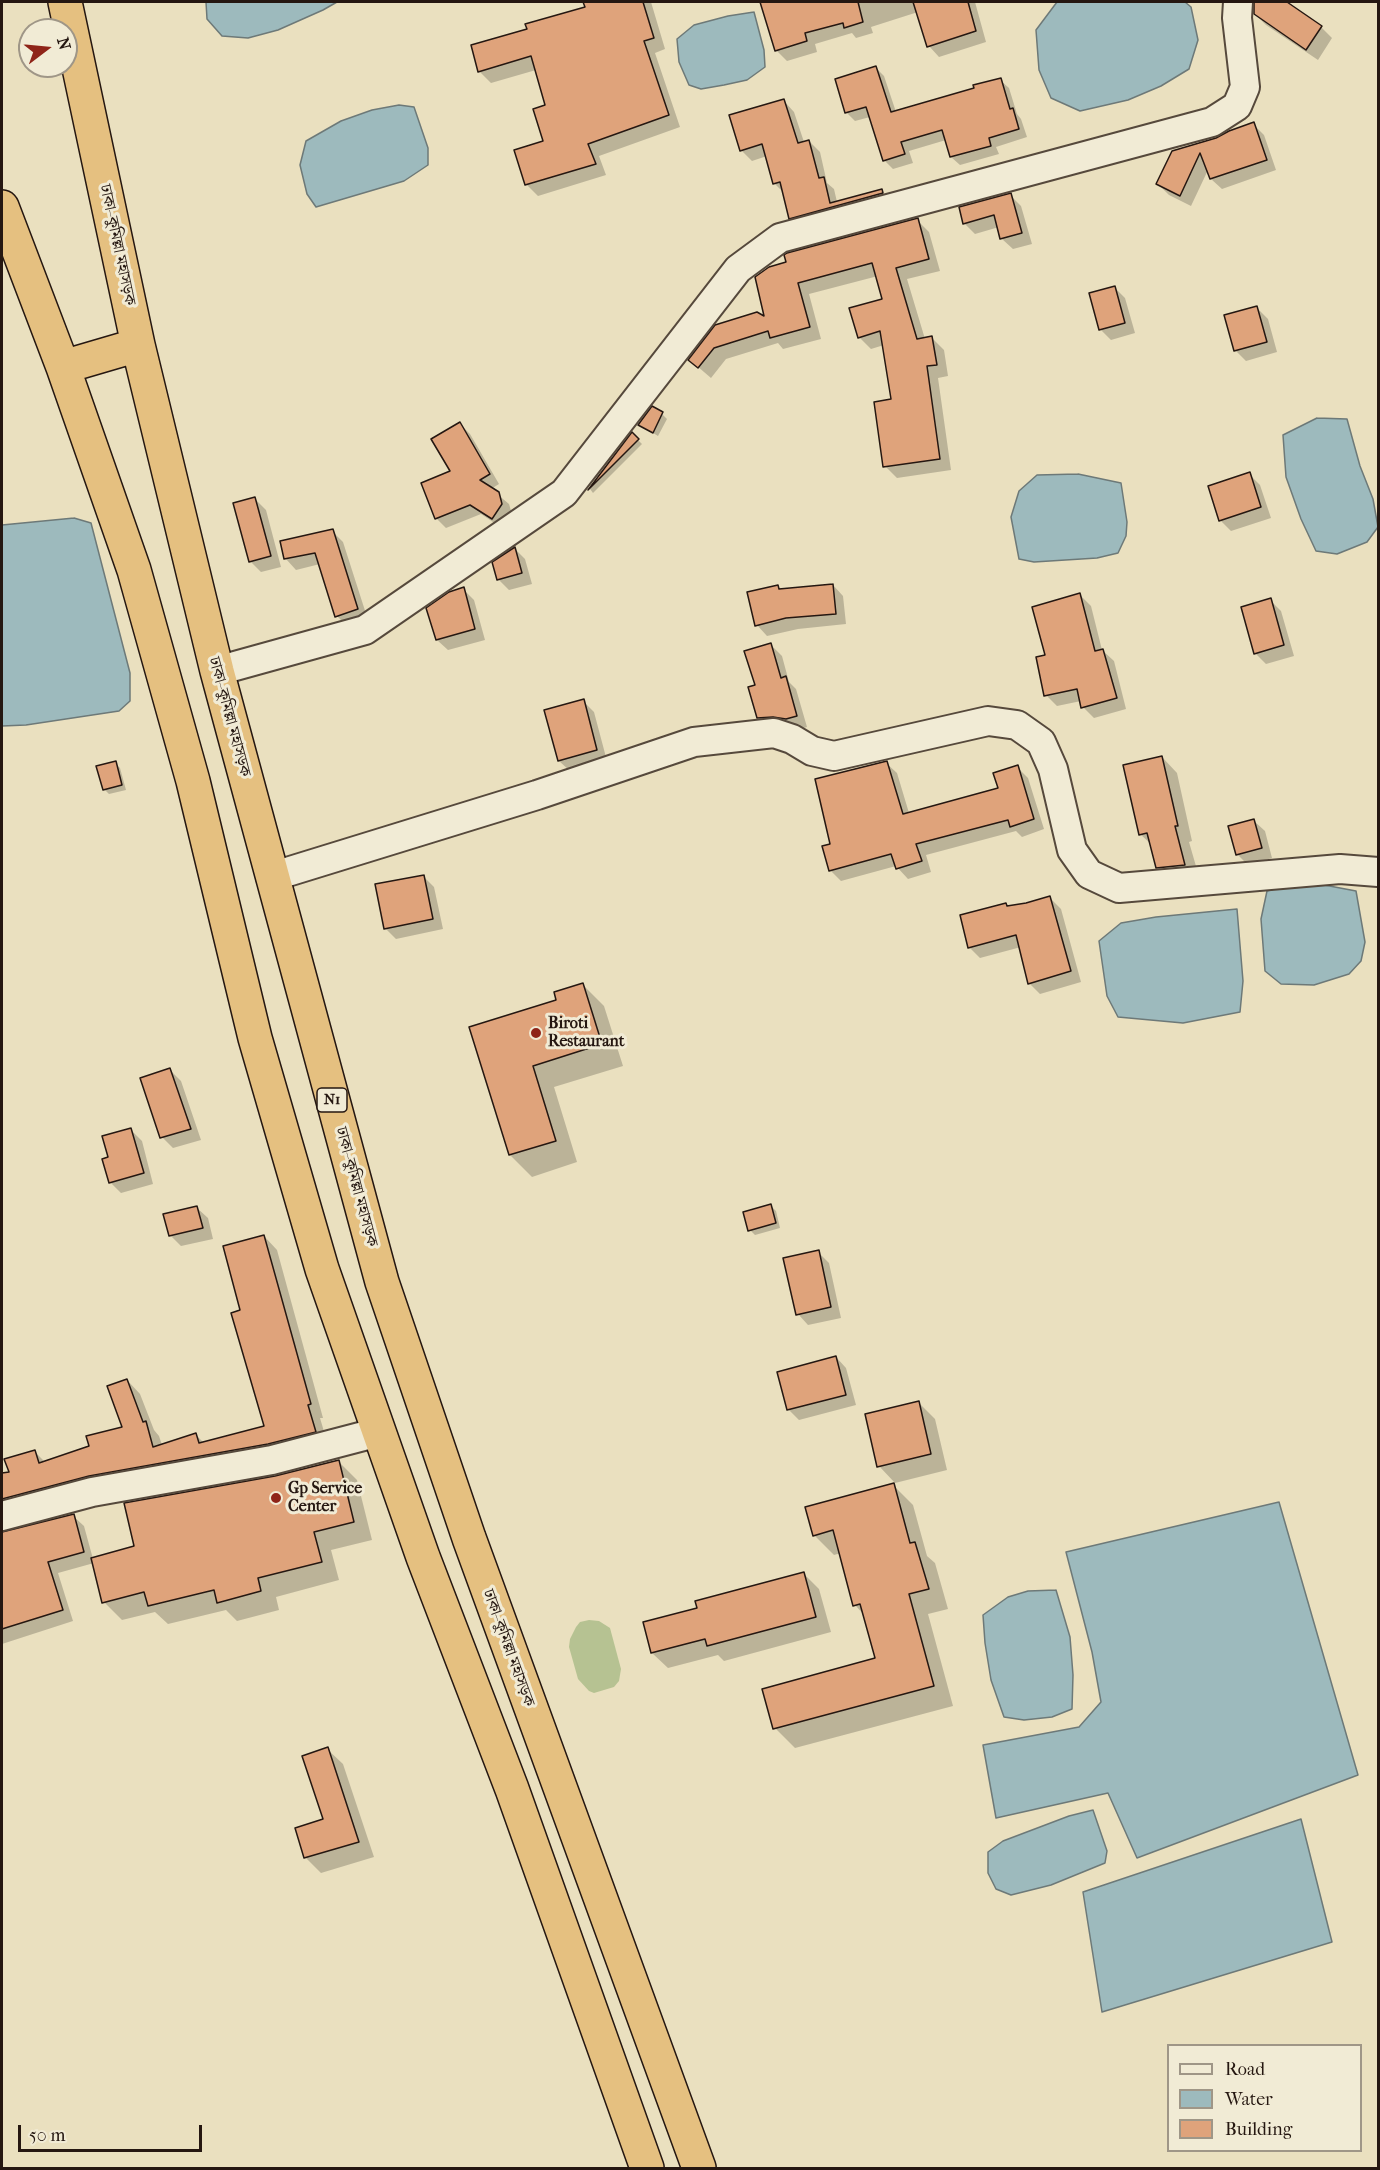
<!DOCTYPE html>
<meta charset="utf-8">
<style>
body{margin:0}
#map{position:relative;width:1380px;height:2170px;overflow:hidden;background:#eae0bf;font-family:"IM FELL French Canon",serif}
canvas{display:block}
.frame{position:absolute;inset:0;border:3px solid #251711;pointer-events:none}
.legend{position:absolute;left:1167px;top:2044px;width:195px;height:108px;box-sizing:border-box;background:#f1ebd5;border:2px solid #9f9687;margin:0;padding:8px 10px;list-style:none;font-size:18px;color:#251711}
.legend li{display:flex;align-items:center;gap:12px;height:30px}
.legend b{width:30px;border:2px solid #9f9687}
.north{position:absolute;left:18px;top:18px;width:60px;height:60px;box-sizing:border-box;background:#f1ebd5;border:2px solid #9f9687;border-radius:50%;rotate:74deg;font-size:16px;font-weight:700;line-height:24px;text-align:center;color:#251711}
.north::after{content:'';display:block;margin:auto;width:21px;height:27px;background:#8f2418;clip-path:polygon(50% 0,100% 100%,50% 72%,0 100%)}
.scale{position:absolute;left:18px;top:2125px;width:184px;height:27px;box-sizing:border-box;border:3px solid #251711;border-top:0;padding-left:8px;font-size:18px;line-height:21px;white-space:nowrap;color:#251711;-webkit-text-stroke:4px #f1ebd5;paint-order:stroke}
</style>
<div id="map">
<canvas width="1380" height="2170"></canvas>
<div class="frame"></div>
<ul class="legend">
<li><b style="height:8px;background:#f1ebd5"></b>Road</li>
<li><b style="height:16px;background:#9dbabd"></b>Water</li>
<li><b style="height:16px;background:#dfa37b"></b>Building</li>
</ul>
<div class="north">N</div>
<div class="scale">50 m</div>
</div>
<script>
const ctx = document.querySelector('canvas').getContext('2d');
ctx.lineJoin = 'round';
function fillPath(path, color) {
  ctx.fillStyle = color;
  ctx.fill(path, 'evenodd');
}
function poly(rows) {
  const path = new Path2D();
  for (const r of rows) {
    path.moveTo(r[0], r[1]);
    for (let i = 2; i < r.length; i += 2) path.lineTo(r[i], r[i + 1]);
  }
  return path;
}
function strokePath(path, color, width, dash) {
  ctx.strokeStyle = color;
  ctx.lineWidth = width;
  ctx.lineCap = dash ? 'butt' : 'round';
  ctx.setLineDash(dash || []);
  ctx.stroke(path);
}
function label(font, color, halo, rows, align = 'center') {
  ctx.font = font + ' "IM FELL French Canon","Noto Serif Bengali",serif';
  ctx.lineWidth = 6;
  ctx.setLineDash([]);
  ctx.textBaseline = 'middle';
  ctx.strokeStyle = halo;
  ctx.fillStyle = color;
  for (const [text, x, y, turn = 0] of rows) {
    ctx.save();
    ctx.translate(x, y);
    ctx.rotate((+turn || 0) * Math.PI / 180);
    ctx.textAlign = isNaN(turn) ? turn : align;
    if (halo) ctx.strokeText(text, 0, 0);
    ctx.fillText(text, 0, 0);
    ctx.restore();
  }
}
fillPath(poly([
 [589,1620,599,1621,610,1628,621,1669,619,1681,614,1687,594,1693,589,1691,578,1679,569,1647,570,1639,576,1627,580,1622]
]), '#b6c292');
const water = poly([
 [206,2,337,2,323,10,278,30,248,38,222,36,207,19,206,2],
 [1057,2,1185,2,1191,7,1198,40,1189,69,1161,86,1128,100,1080,111,1051,98,1039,70,1036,30,1057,2],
 [754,12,764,50,765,67,747,80,724,85,701,89,689,85,679,62,677,39,694,25,728,16,754,12],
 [399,105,414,107,428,148,428,165,404,181,316,207,307,194,300,165,306,141,341,121,372,110,399,105],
 [1317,418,1347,419,1360,466,1373,499,1378,527,1367,542,1337,554,1316,551,1301,519,1286,477,1283,435,1317,418],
 [1078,474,1121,483,1127,522,1126,536,1118,553,1097,558,1034,562,1019,559,1011,517,1019,491,1037,475,1078,474],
 [74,518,91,523,130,673,130,701,119,711,26,725,2,726,2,525,74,518],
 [1303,881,1356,891,1365,942,1361,961,1349,974,1314,985,1281,984,1265,971,1261,919,1267,891,1303,881],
 [1237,909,1243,981,1240,1012,1183,1023,1118,1017,1107,996,1099,941,1121,923,1156,917,1237,909],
 [1279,1502,1358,1775,1137,1858,1108,1793,996,1818,983,1745,1079,1727,1101,1702,1092,1652,1066,1552,1279,1502],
 [1056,1590,1070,1637,1073,1675,1072,1709,1052,1717,1024,1720,1004,1717,991,1680,985,1643,983,1615,1008,1597,1028,1591,1056,1590],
 [1093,1810,1107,1851,1105,1863,1051,1885,1011,1895,996,1889,988,1873,988,1852,1003,1841,1069,1816,1093,1810],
 [1301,1819,1332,1942,1102,2012,1083,1892,1301,1819]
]);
fillPath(water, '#9dbabd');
strokePath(water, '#6d7978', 1.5);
fillPath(poly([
 [585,2,651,2,665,49,655,53,680,127,599,156,606,175,538,196,526,184,545,142,546,106,536,70,491,83,479,71,529,30,586,8],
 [762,2,975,2,986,42,939,57,929,46,918,12,871,27,873,33,856,38,852,33,815,44,817,52,787,61,776,50],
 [1260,2,1284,2,1321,27,1332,38,1318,60,1266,25,1255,14,1256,8],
 [876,68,884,76,896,112,976,89,1000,80,1009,88,1017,114,1021,119,1027,137,996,147,999,154,960,165,951,157,946,140,909,151,913,163,893,169,884,160,870,117,855,121,846,112],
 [784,101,794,112,804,142,809,141,820,152,827,183,834,189,837,202,881,191,892,202,801,229,790,218,785,194,774,183,767,156,752,161,741,150],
 [1253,124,1264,135,1276,170,1222,189,1211,179,1208,170,1191,206,1169,195,1158,184,1217,139],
 [1010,195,1021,206,1032,244,1013,249,1002,239,999,227,975,234,964,223],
 [917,220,929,232,940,271,907,279,925,339,932,338,944,350,948,376,938,378,951,470,897,478,885,466,893,400,884,345,871,349,859,337,884,300,878,276,809,294,821,339,783,349,778,343,726,359,711,378,690,360,766,319,756,278],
 [1114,287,1125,298,1135,333,1111,340,1100,329],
 [1257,308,1268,319,1277,352,1246,361,1235,350],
 [662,414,667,419,658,436,640,425],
 [460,424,470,434,499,484,491,489,509,504,512,514,502,528,481,514,446,528,436,518,452,472],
 [632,434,642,444,593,493,590,489],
 [1249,474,1260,485,1271,518,1231,531,1220,520],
 [255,499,266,510,281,567,261,572,251,562,235,504],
 [332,531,343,542,368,620,348,627,337,616,320,564,296,570,286,559,282,542],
 [515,549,525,559,532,584,509,590,498,579],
 [833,585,843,596,846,624,798,629,767,636,757,625,778,587,782,590],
 [463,589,474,600,485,640,448,650,437,640],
 [1080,595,1091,606,1102,650,1114,661,1126,709,1094,718,1083,707,1081,701,1057,706,1046,695,1047,656],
 [1270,600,1281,611,1294,656,1266,664,1255,653],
 [771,645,782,656,789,682,796,689,807,727,797,730,770,728,759,718,756,686],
 [583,701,594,712,607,761,570,771,559,761],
 [1162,757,1177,773,1192,841,1189,842,1200,880,1173,883,1157,867,1152,845,1140,834],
 [115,763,120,768,126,790,109,794,104,789],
 [886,763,897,773,909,813,1000,789,1017,767,1028,778,1044,829,1022,837,1016,831,926,855,931,872,908,879,896,866,841,881,830,870,832,845],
 [1254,821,1265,831,1272,858,1248,865,1237,854],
 [423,876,434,887,443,929,396,939,385,928],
 [1050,898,1061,909,1081,982,1040,994,1029,983,1021,947,980,958,969,947,1008,907],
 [582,984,604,1006,623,1066,554,1087,577,1162,532,1177,510,1155,471,1028,558,1001],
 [170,1070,181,1081,201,1140,173,1148,162,1137],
 [131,1130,142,1141,153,1184,121,1193,110,1182,109,1158],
 [771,1206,776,1211,780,1228,755,1235,750,1230],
 [197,1208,208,1218,213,1239,181,1246,170,1235],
 [264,1236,277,1250,323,1418,320,1418,328,1445,30,1508,17,1495,34,1451,45,1462,91,1447,124,1428,127,1380,140,1394,154,1430,159,1436,162,1445,195,1434,204,1443,266,1427,242,1311],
 [818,1252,829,1263,841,1318,808,1325,798,1314],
 [836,1357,846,1368,856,1405,799,1420,788,1409],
 [918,1402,935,1419,947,1470,895,1483,879,1466],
 [338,1461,357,1480,372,1540,331,1550,339,1580,276,1597,279,1610,237,1621,226,1610,168,1624,155,1612,122,1620,104,1602,94,1563,58,1573,73,1621,2,1644,2,1533,73,1516,84,1526,93,1559,136,1547,275,1478],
 [893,1485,913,1505,927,1556,935,1563,948,1609,928,1614,953,1706,795,1748,775,1728,877,1659,865,1616,855,1605,841,1553,834,1555,814,1535],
 [804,1574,819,1589,831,1632,724,1661,718,1655,668,1668,652,1653,699,1609],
 [327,1749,343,1764,374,1857,321,1873,306,1858,297,1829,325,1820]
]), '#0003');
const building = poly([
 [583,2,643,2,654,38,644,41,669,115,588,144,596,164,525,185,514,150,543,141,533,109,545,105,531,56,478,72,471,45,527,29,525,24,585,7,583,2],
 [760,2,858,2,863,22,844,28,843,23,805,33,807,41,775,51,760,2],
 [913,2,968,2,976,31,927,47,913,2],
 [1254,2,1287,2,1322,26,1306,50,1254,14,1254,2],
 [876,66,891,112,974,88,973,85,1001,78,1010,109,1013,108,1019,129,989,138,991,146,950,157,942,130,901,142,905,154,883,161,866,107,845,113,835,79,876,66],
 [784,99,798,143,809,140,819,178,824,177,830,203,882,189,883,193,789,219,780,182,773,184,762,144,740,151,729,115,784,99],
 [1254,122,1267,160,1210,179,1200,153,1180,196,1156,184,1172,151,1216,138,1229,131,1254,122],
 [1011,193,1022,233,1000,239,994,215,963,224,959,207,1011,193],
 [918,218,929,259,896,268,917,339,932,336,937,365,927,366,940,459,883,467,874,402,891,399,880,331,858,338,849,308,882,299,872,263,798,283,810,327,770,338,768,331,714,348,698,368,688,360,715,325,757,312,764,316,755,277,769,267,786,262,784,255,787,253,918,218],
 [1115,286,1125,323,1099,330,1089,293,1115,286],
 [1257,306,1267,342,1234,351,1224,315,1257,306],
 [652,406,663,412,653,433,638,425,652,406],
 [460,422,490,474,480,480,499,492,502,504,492,519,470,505,435,519,421,483,450,471,431,439,460,422],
 [632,432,639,439,588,490,632,432],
 [1250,472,1261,507,1219,521,1208,486,1250,472],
 [255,497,271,556,249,562,233,503,255,497],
 [333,529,358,609,335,617,315,553,284,559,280,541,333,529],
 [515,547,522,573,497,580,492,562,515,547],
 [833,584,836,614,786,618,755,626,747,592,778,585,779,589,833,584],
 [464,587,475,629,436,640,426,608,449,592,464,587],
 [1080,593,1095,651,1103,649,1117,698,1081,708,1077,689,1044,696,1036,657,1045,655,1032,607,1080,593],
 [1271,598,1284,645,1254,654,1241,607,1271,598],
 [771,643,781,678,786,676,797,716,786,719,773,717,757,718,748,687,755,685,744,651,771,643],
 [584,699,597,750,558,761,544,710,584,699],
 [1162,756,1178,826,1175,826,1185,865,1156,868,1147,833,1139,835,1123,765,1162,756],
 [116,761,122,785,103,790,96,766,116,761],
 [887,761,903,814,998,788,993,773,1018,765,1034,819,1010,827,1008,820,916,844,922,861,896,869,891,854,829,871,822,846,830,844,815,779,887,761],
 [1254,819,1262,848,1236,855,1228,826,1254,819],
 [424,875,433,919,384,929,375,884,424,875],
 [1050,896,1071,971,1028,984,1016,935,968,948,960,915,1006,903,1007,906,1026,903,1050,896],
 [583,983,602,1044,533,1066,556,1141,509,1155,469,1027,556,1000,554,992,583,983],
 [170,1068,191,1129,160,1138,140,1078,170,1068],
 [131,1128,144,1173,109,1183,102,1159,108,1157,102,1136,131,1128],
 [771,1204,776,1223,748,1231,743,1212,771,1204],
 [197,1206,203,1228,169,1236,163,1214,197,1206],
 [264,1235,311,1404,308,1405,316,1432,268,1444,89,1476,2,1499,2,1473,9,1472,4,1459,35,1450,39,1463,89,1446,86,1436,122,1427,107,1386,127,1379,143,1422,146,1421,153,1447,196,1433,199,1443,264,1426,231,1313,240,1310,223,1246,264,1235],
 [819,1250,831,1307,796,1315,783,1258,819,1250],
 [836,1356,846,1395,787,1410,777,1372,836,1356],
 [919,1401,931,1454,877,1467,865,1414,919,1401],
 [339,1460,354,1522,314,1532,322,1562,258,1578,261,1591,217,1603,214,1590,148,1606,144,1592,102,1603,91,1558,134,1546,124,1503,275,1476,339,1460],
 [894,1483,910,1543,915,1542,929,1589,909,1594,934,1686,773,1729,762,1689,875,1658,860,1604,853,1606,833,1530,813,1536,805,1507,894,1483],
 [74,1514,84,1552,48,1562,63,1610,2,1629,2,1532,74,1514],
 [804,1572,816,1617,707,1646,705,1639,651,1653,643,1622,697,1608,695,1601,804,1572],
 [328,1747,359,1842,304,1858,295,1828,323,1819,302,1756,328,1747]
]);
fillPath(building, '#dfa37b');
strokePath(building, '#251711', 1.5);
const minor = poly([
 [217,671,365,630,564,493,738,269,780,238,1212,122,1237,106,1245,87,1237,18,1238,2],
 [271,877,537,795,694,742,774,733,792,739,812,751,834,756,988,721,1017,725,1041,742,1053,769,1072,850,1089,874,1119,888,1340,869,1378,872],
 [2,1516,92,1492,272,1460,379,1432]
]);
const trunk = poly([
 [65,2,138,345,217,671,382,1282,469,1538,699,2168],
 [2,207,63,367,134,570,193,781,255,1038,322,1269,423,1557,512,1789,647,2168],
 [63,367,138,345]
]);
strokePath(minor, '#56493c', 32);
strokePath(trunk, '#251711', 36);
strokePath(minor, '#f1ebd5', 28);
strokePath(trunk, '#e5c080', 33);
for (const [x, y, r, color] of [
 [536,1033,6,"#8f2418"],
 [276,1498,6,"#8f2418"]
]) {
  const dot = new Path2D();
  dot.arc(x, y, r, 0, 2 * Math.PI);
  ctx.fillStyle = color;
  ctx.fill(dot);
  strokePath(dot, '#f1ebd5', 2);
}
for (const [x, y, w] of [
 [332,1100,30]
]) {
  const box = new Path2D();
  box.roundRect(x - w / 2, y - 12, w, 24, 4.5);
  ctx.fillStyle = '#f1ebd5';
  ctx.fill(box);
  strokePath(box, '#251711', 1.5);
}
label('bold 15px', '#251711', null, [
 ["N1",332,1100]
]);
label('16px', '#251711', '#f1ebd5', [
 ["ঢাকা–কুমিল্লা মহাসড়ক",117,245,78],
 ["ঢাকা–কুমিল্লা মহাসড়ক",229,717,75],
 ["ঢাকা–কুমিল্লা মহাসড়ক",356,1187,75],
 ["ঢাকা–কুমিল্লা মহাসড়ক",508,1648,70]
]);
label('bold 16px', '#251711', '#f1ebd5', [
 ["Biroti",548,1024],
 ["Restaurant",548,1042],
 ["Gp Service",288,1489],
 ["Center",288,1507]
], 'left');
</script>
